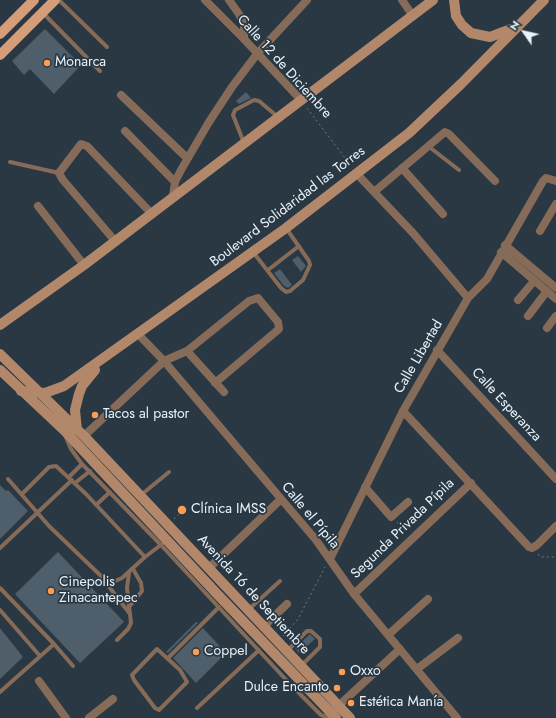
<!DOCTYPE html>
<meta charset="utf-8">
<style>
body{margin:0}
#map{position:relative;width:556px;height:718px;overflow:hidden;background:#293843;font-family:Jost,sans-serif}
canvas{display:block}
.north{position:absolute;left:504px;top:12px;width:40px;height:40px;-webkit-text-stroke:3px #293843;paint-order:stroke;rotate:304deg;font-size:11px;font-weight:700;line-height:16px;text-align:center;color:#e9f2f9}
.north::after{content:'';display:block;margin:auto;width:14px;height:18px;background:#e9f2f9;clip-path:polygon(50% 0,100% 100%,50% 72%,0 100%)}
</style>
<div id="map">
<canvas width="556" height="718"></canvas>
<div class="north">N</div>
</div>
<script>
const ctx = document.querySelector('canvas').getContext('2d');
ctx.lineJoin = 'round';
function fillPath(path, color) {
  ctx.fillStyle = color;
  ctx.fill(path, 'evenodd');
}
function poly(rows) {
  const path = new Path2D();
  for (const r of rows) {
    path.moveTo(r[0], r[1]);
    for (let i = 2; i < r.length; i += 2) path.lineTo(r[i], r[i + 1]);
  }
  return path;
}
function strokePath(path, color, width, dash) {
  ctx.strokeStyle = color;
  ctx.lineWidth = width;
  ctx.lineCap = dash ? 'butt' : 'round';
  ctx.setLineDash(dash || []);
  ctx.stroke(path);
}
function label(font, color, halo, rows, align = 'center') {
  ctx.font = font + ' Jost,sans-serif';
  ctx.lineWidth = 3.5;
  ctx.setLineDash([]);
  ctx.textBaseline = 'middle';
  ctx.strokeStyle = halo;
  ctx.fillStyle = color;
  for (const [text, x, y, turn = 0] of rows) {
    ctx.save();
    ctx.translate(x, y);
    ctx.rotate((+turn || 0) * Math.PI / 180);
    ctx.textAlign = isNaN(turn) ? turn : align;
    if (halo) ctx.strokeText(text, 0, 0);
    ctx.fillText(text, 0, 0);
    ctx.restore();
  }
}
fillPath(poly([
 [45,29,81,65,54,94,30,69,24,75,12,61],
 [246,92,251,98,239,104,236,101],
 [298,256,306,266,301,272,292,260],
 [280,269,292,285,288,288,284,286,274,273],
 [0,485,6,491,8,490,28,511,0,539],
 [58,552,124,622,80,663,15,594],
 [196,622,198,623,168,653,166,652],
 [0,628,23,657,0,679],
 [203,628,226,653,196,683,173,658],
 [310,634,315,639,299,653,295,648]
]), '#4e5e6a');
strokePath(poly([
 [307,108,352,167],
 [174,519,180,513],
 [397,522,407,533],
 [538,554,541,557,556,557],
 [283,636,298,619,325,567]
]), '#6e7b85', 1, [2, 3]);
strokePath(poly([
 [59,0,107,47],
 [43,13,100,71],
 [244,143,233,115,235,110,254,100,259,101,278,117],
 [428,146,459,170],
 [10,162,59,173],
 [253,252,281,288,286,292,290,291,303,280,310,265,309,261,286,228],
 [268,270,299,246],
 [65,435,71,449,82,464,161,545,289,683,321,715,327,717,331,713],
 [69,477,82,464],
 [8,479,49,526,100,575,130,614],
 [75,483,90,471],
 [22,494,49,467,56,466,86,494,145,557],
 [141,495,169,472],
 [96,505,110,492],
 [0,548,72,480],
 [105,580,113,582,122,578,145,557,162,544],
 [0,588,54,644,73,666],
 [129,607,142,591,141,583,133,569],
 [0,610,40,656],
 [248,610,280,581],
 [117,640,128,629,131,623,127,588,129,573],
 [157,649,180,670,187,682,159,710,155,708,134,680,132,675,157,649],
 [287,651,307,631,311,631,320,639,320,647,301,666],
 [168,658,219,607],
 [0,692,54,644],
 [197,708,259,650]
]), '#866b59', 4);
strokePath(poly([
 [205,0,244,39,301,100],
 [229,0,239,14,244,25,244,39],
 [402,0,413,16],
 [121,95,187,158],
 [125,131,175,182],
 [402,168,443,214],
 [357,174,413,233,468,298],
 [374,192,445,132,449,134,495,181],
 [173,196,175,182,181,170,209,122,232,87,257,54,307,0],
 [38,206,84,265],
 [540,231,556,204],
 [115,241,63,180,59,173,81,144,87,146,151,213],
 [505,245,556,288],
 [501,252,556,299],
 [518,300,534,281],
 [528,316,547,291],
 [547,328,556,316],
 [138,334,164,361,316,540,354,594,457,718],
 [437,350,556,479],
 [187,351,224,392],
 [403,411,529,547,532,548,537,545,556,526],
 [84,436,164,361,187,351,249,301,258,298,278,322,279,329,215,383],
 [365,487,391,517,408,502],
 [330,559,403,411,468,298,487,279,543,181,546,178,556,181],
 [209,568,280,500],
 [354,594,471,483],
 [263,627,287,604],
 [388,635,428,599],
 [417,669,458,638],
 [39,681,66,718],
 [334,710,400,649],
 [89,718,113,699]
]), '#866b59', 8);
strokePath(poly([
 [454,0,456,16,462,25,471,33,490,37,511,29],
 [0,325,84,265,433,0],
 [0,354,84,436,350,718],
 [0,370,65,431,219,596,336,718],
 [21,391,45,393,64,386,286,228,409,133,461,84,544,0],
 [77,430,75,410,79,394,82,386,95,370]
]), '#b3886a', 10);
strokePath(poly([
 [0,34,34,0],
 [0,55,55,0]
]), '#d59e78', 10);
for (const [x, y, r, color] of [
 [47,63,4,"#fc9d54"],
 [95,415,4,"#fc9d54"],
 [182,510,5,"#fc9d54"],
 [51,591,4,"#fc9d54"],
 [196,652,4,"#fc9d54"],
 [342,672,4,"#fc9d54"],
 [337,688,4,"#fc9d54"],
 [351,703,4,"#fc9d54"]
]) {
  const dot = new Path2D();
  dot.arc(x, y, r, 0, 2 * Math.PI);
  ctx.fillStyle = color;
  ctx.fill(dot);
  strokePath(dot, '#293843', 1.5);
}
label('14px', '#e9f2f9', '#293843', [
 ["Monarca",55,63],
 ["Tacos al pastor",103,415],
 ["Clínica IMSS",191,510],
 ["Cinepolis",59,583],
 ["Zinacantepec",59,599],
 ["Coppel",204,652],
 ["Oxxo",350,672],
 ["Dulce Encanto",329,688,"right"],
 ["Estética Manía",359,703]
], 'left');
label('14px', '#e9f2f9', '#293843', [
 ["Calle 12 de Diciembre",284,67,48],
 ["Boulevard Solidaridad las Torres",288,207,-37],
 ["Calle Libertad",419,357,-60],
 ["Calle Esperanza",506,405,47],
 ["Calle el Pípila",310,516,50],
 ["Segunda Privada Pípila",403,529,-44],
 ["Avenida 16 de Septiembre",253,595,47]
]);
</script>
